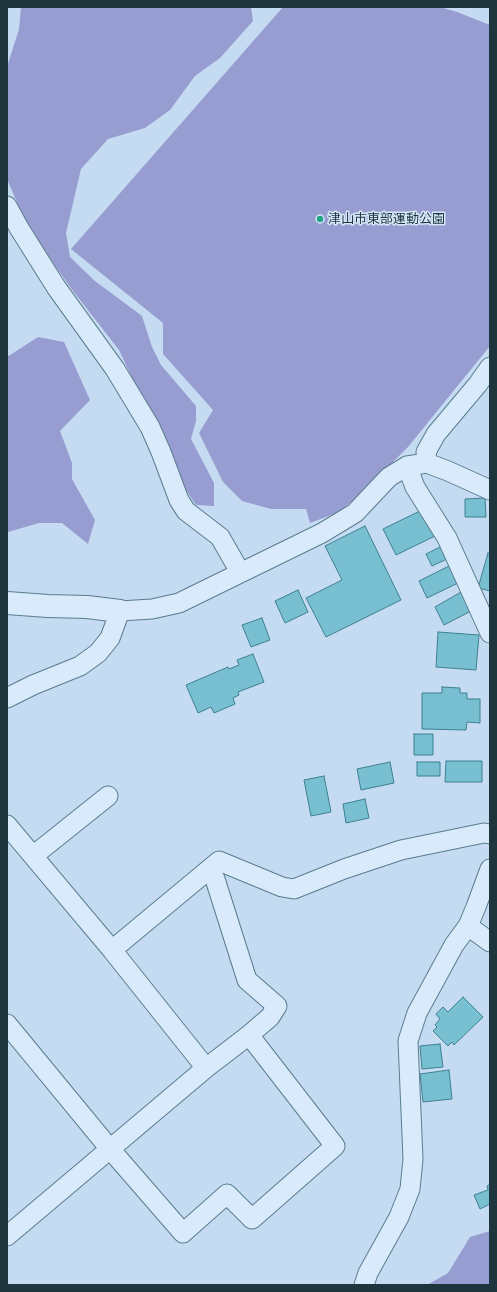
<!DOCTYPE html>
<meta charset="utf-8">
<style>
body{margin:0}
#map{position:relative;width:497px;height:1292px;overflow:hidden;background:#c5dbf2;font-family:"Crimson Pro",serif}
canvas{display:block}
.frame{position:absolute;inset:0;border:8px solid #1e353d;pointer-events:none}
</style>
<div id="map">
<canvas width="497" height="1292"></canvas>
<div class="frame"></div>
</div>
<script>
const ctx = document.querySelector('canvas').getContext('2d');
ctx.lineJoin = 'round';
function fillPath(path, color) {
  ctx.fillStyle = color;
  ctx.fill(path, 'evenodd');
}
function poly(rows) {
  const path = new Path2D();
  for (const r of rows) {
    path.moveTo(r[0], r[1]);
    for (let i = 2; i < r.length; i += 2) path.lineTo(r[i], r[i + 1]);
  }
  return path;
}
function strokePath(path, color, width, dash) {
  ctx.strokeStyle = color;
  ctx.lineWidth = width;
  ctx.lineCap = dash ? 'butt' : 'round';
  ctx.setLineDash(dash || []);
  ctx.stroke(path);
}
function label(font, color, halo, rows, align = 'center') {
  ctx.font = font + ' "Crimson Pro","Noto Sans JP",serif';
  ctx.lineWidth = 3;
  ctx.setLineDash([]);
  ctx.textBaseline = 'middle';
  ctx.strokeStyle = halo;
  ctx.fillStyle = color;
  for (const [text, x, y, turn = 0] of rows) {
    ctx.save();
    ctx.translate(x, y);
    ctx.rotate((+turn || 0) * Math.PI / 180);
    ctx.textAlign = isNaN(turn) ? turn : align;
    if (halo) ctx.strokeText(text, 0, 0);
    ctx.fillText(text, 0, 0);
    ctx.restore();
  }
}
fillPath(poly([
 [21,7,251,7,253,21,220,58,195,76,170,110,145,128,108,139,81,169,66,233,70,257,95,281,142,316,152,347,161,365,196,406,196,421,191,439,214,483,214,506,196,505,180,481,119,350,73,291,28,228,7,179,7,67,19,29],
 [283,7,440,7,457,12,490,25,490,346,408,447,360,495,337,513,310,523,306,509,271,509,242,501,223,482,199,433,213,410,163,354,163,323,71,249],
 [38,337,64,342,90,400,60,431,72,463,72,479,95,520,88,544,62,523,39,523,8,532,7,531,7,357],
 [490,1231,490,1285,427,1285,448,1273,470,1237]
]), '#989dd1');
const building = poly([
 [485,498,486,517,465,517,465,499,485,498],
 [422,510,435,536,396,555,383,529,422,510],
 [365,526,401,600,326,637,306,598,342,580,325,546,365,526],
 [440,547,447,559,432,566,426,554,440,547],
 [488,553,490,554,490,591,478,588,488,553],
 [449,566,458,583,427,598,419,581,449,566],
 [298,590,308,612,285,623,275,601,298,590],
 [461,592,471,611,444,625,435,607,461,592],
 [262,618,270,640,251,647,242,625,262,618],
 [438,632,479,635,476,670,436,667,438,632],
 [253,654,264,682,238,692,239,695,233,698,235,704,214,713,211,707,198,713,186,685,228,667,229,669,239,665,237,660,253,654],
 [442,687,460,688,460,693,467,693,467,699,480,699,480,723,467,722,466,730,422,729,422,693,442,693,442,687],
 [414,734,433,734,433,755,414,755,414,734],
 [446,761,482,761,482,782,445,782,446,761],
 [390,762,394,783,361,790,357,769,390,762],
 [417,762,440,762,440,776,417,776,417,762],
 [324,776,331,812,311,816,304,780,324,776],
 [365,799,369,818,346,823,343,804,365,799],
 [463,997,483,1017,454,1045,452,1042,448,1046,433,1031,437,1027,435,1025,440,1019,436,1014,443,1007,448,1012,463,997],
 [440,1044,443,1067,422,1069,420,1046,440,1044],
 [449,1070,452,1099,423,1102,420,1074,449,1070],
 [490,1184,490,1204,480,1209,474,1195,488,1190,487,1186,490,1184]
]);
fillPath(building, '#78bfd2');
strokePath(building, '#3d8090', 1);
const minor = poly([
 [7,206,19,228,56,287,115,369,150,427,161,452,179,500,186,511,220,537,240,572],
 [427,463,426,452,436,434,478,384,490,367],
 [407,466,415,487,447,538,490,633],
 [7,698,33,685,80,666,98,653,110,638,120,611,152,609,179,603,322,533,355,513,389,477,407,466,427,463,448,471,490,490],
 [7,825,112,950,206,1068],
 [33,856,108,796],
 [468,926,490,942],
 [112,950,219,861,282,887,294,889,344,869,401,850,484,833,490,834],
 [7,1024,110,1149,183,1233,227,1194,252,1219,335,1146,249,1035],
 [7,1236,206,1068,249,1035,270,1017,277,1006,247,980,215,879,208,871],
 [364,1285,368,1273,399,1217,410,1189,413,1159,408,1041,417,1013,454,945,468,926,476,907,490,869]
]);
const tertiary = poly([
 [7,603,48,606,87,607,120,611]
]);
strokePath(minor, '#597d8e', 21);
strokePath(tertiary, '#597d8e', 24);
strokePath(minor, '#d9eafb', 19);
strokePath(tertiary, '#d9eafb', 22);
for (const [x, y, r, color] of [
 [320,219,4,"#25a288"]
]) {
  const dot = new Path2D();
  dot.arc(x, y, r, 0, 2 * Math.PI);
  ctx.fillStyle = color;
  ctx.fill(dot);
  strokePath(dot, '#d5e7f8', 1.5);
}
label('13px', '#1e353d', '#d5e7f8', [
 ["津山市東部運動公園",328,219]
], 'left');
</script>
